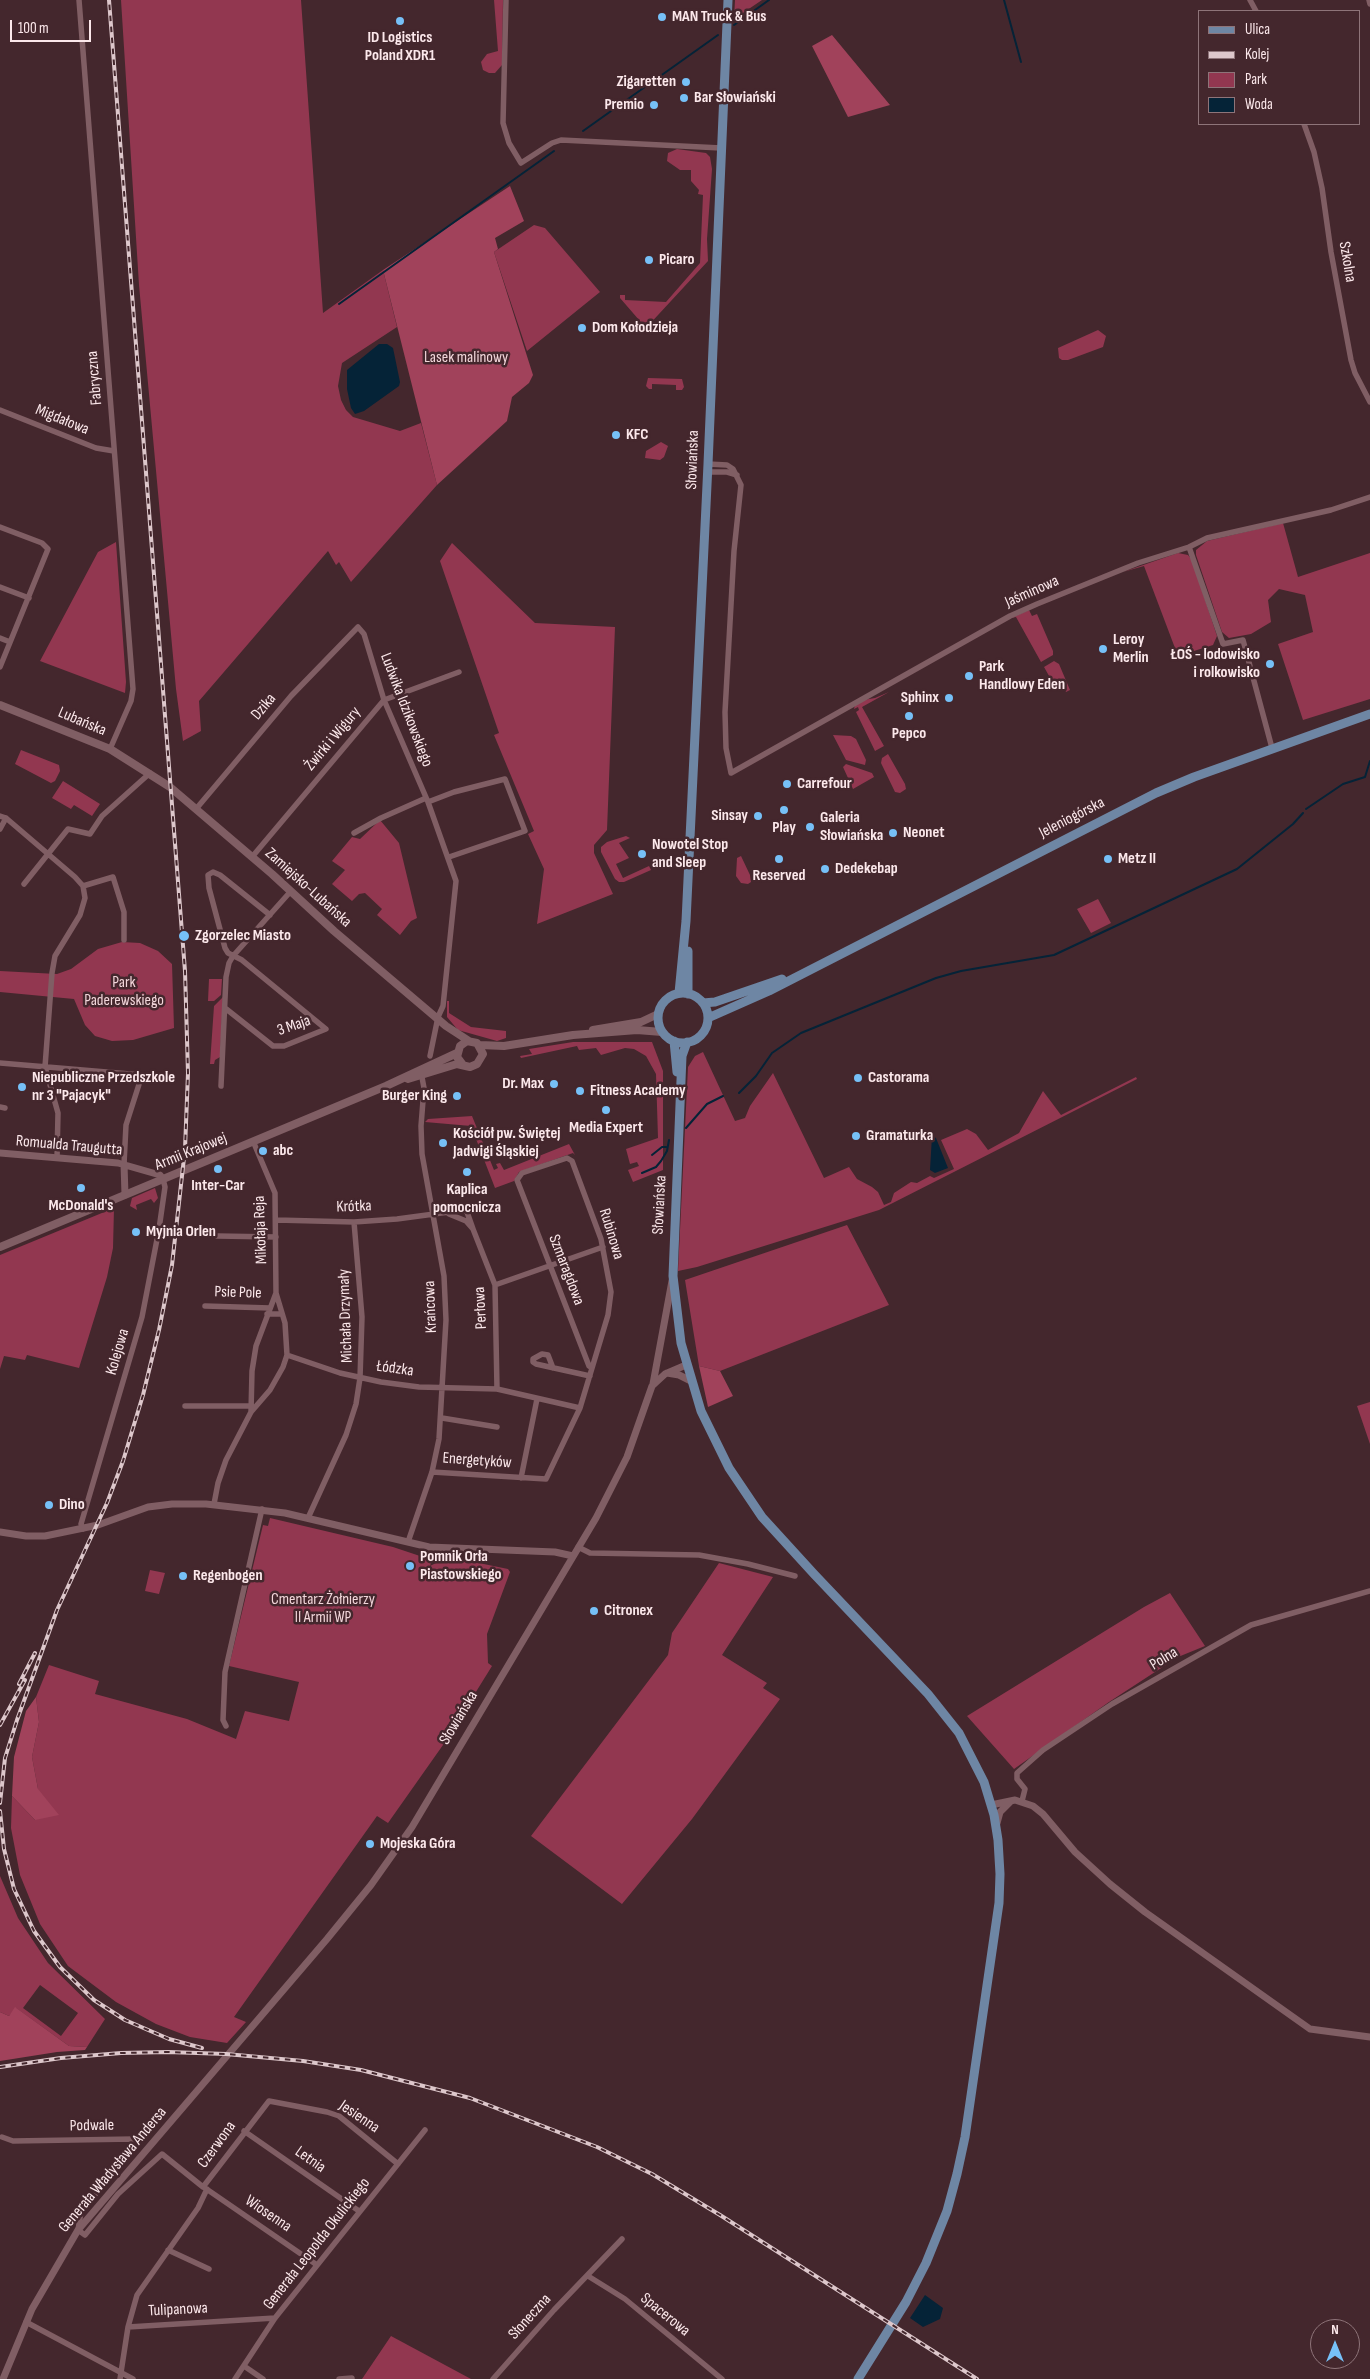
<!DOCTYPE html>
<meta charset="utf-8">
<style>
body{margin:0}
#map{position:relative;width:1370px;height:2379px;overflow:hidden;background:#44272d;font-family:"Sofia Sans Condensed",sans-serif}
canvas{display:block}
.legend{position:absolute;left:1198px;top:10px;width:162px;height:115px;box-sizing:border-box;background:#44272d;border:1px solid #8e7479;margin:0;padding:6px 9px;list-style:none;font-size:15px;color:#fce8eb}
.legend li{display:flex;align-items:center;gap:10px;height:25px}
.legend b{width:25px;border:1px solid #8e7479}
.north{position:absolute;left:1310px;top:2319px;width:50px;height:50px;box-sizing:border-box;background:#44272d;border:1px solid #8e7479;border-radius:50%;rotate:0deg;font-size:14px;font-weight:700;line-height:20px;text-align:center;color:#fce8eb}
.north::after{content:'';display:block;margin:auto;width:18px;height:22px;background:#76c0f7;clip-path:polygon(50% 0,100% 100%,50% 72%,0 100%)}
.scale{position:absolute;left:10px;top:20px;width:81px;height:22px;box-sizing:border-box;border:2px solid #fce8eb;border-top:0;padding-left:6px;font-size:15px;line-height:18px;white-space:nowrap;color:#fce8eb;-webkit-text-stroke:4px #44272d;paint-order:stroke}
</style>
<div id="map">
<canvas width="1370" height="2379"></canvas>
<ul class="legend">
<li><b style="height:6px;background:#6e86a4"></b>Ulica</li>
<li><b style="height:6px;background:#ddc7cb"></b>Kolej</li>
<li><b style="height:14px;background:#923750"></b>Park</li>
<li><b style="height:14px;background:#052337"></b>Woda</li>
</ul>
<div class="north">N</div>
<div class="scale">100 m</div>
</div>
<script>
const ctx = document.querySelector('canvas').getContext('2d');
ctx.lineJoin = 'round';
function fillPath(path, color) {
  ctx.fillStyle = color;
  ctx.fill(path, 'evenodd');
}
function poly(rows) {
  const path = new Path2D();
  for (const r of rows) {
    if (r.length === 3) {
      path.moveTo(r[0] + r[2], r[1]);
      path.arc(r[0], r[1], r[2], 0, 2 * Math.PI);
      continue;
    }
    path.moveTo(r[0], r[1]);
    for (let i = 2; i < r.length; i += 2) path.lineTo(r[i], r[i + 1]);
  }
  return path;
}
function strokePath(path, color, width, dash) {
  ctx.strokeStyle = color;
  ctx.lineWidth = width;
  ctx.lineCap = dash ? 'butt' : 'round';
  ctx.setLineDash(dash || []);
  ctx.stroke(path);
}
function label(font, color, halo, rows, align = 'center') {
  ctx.font = font + ' "Sofia Sans Condensed",sans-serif';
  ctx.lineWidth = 5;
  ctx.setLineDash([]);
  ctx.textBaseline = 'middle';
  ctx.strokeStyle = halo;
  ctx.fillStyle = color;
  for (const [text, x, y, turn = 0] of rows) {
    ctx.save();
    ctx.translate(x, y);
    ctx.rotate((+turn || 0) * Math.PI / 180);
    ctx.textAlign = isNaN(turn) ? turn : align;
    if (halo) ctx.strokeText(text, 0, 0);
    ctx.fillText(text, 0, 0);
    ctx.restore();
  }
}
fillPath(poly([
 [121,0,301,0,323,313,383,270,397,327,342,363,338,386,341,400,346,410,353,417,400,431,421,423,437,485,351,582,339,562,336,565,328,551,199,701,201,731,183,741,176,689,139,285],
 [494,0,503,0,502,65,495,73,489,73,483,70,481,62,487,54,498,51],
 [735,0,762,0,734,19],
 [677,149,706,153,710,157,712,169,707,239,708,261,646,328,620,298,620,295,625,295,625,300,666,302,700,263,703,195,698,194,699,190,691,181,691,170,680,170,667,161,668,153],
 [534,225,545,228,600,292,527,351,494,252],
 [1098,330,1106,336,1103,347,1068,360,1062,360,1059,358,1058,348],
 [648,378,682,379,684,387,682,390,676,390,676,385,652,384,652,389,649,389,646,386],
 [661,442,668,446,664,457,660,460,645,458,646,451],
 [1283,523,1298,577,1370,553,1370,699,1303,720,1278,644,1313,632,1305,595,1279,589,1268,600,1271,622,1251,634,1229,638,1222,632,1196,555,1196,550,1207,541],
 [116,542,126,682,125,693,40,661,98,552],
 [452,543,535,623,615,627,607,830,594,845,594,853,613,894,537,924,544,869,528,834,534,831,494,735,499,733,440,561],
 [1178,553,1188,555,1192,560,1217,636,1213,645,1178,656,1144,566,1123,572],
 [1029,610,1032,616,1037,614,1053,651,1053,655,1041,662,1016,617,1011,618],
 [1054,661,1059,664,1070,690,1066,692,1063,685,1057,690,1044,667],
 [889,692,862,707,884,746,875,751,856,712,859,710,858,707,854,709,855,705,863,700,875,698],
 [833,735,851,736,856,739,866,760,865,765,846,760],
 [21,750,59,765,60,771,55,781,51,783,15,764],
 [888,754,905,784,906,789,900,793,895,792,881,763,882,758],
 [846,764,872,773,874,777,853,789,843,767],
 [63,781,100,804,92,816,74,805,71,809,52,798],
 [380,820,399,843,417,918,411,921,400,935,377,915,382,909,365,893,359,894,352,901,332,884,345,870,332,861,352,837,360,839],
 [626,836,630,838,619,843,629,858,616,864,623,878,649,866,651,870,624,882,619,882,615,879,601,852,601,847,607,842],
 [741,856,750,875,751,882,748,884,741,883,736,876,737,858],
 [1098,899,1111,923,1091,933,1077,909],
 [122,942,140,943,158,951,172,964,174,1028,133,1040,112,1041,95,1036,85,1025,74,999,0,992,0,971,57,974,71,969,98,949],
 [209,979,222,979,221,995,214,1001,208,1001],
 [223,997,220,1057,215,1060,214,1064,210,1064,214,1006],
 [447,1001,449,1001,449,1013,471,1027,506,1031,506,1038,497,1041,458,1030,447,1017],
 [573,1042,652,1042,663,1071,663,1170,633,1182,628,1170,639,1166,637,1162,630,1164,626,1149,658,1138,656,1074,646,1056,634,1049,625,1048,601,1055,596,1048,579,1050,577,1046,521,1058,520,1056,532,1054,529,1049],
 [703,1052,735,1121,745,1118,750,1106,773,1073,824,1178,849,1167,857,1179,872,1187,878,1192,884,1205,891,1202,894,1193,911,1182,917,1183,930,1176,934,1178,954,1169,941,1140,967,1129,976,1134,988,1150,1019,1133,1043,1091,1061,1115,1136,1077,1137,1079,879,1210,697,1267,678,1271,688,1067,695,1056],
 [472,1116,494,1170,498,1168,496,1164,500,1163,504,1170,569,1144,575,1155,573,1153,519,1172,514,1181,495,1188,471,1126,425,1122,428,1119],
 [155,1188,158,1198,154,1203,151,1199,136,1205,137,1210,130,1206,132,1198],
 [114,1208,113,1248,107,1277,79,1368,27,1355,25,1360,4,1356,0,1369,0,1255],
 [847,1225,889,1305,720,1371,699,1366,685,1280],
 [1370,1402,1370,1444,1357,1406],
 [270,1518,393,1547,432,1560,430,1566,440,1561,474,1562,508,1569,510,1572,487,1634,488,1663,492,1666,443,1745,388,1823,377,1816,234,2017,246,2022,227,2043,190,2037,156,2024,116,2002,68,1966,40,1924,20,1875,11,1828,12,1796,35,1820,38,1789,32,1757,39,1722,36,1697,49,1665,99,1681,95,1694,187,1719,236,1739,245,1711,289,1721,299,1682,229,1666,263,1525,268,1526],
 [719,1563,773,1577,722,1655,767,1683,763,1688,780,1699,692,1819,622,1904,531,1836,668,1655,672,1633],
 [150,1570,165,1573,159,1594,145,1591],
 [1170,1593,1205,1646,1178,1657,1109,1702,1014,1769,967,1716,1144,1607],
 [0,1876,18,1918,48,1963,105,2019,87,2047,69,2046,16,2008,9,2016,0,2012],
 [40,1985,78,2013,61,2036,23,2008],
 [391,2336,471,2379,362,2379]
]), '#923750');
fillPath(poly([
 [832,35,890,105,848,117,812,46],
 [510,186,524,221,495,238,498,249,494,252,533,375,529,383,512,397,507,421,437,485,383,270],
 [699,1366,720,1371,733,1396,708,1407],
 [36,1697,39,1722,32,1757,38,1789,59,1815,35,1820,12,1796,14,1757,26,1711],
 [15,2007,69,2046,87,2047,85,2050,57,2052,0,2061,0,2012,9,2016]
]), '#a1425b');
fillPath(poly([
 [379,344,387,344,393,348,400,382,399,386,364,411,355,414,351,408,347,389,347,370],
 [932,1136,936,1138,948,1168,935,1173,930,1170],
 [925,2295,943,2308,940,2319,923,2327,910,2318]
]), '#052337');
strokePath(poly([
 [1004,0,1021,62],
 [734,25,769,0],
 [583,131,718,35],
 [339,304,554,151],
 [1306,809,1343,784,1365,777,1370,761],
 [739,1093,756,1076,772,1053,801,1033,936,978,961,971,1054,955,1237,869,1293,824,1303,813],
 [686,1128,707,1104,723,1096],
 [652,1155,662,1147,666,1147],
 [642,1173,656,1167,661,1161,667,1151,669,1140]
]), '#052337', 2);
strokePath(poly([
 [79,0,133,689,131,701,110,749],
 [506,0,503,123,509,143,521,163,552,143,561,140,721,148],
 [1250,0,1256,11],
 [1369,0,1370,4],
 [1304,124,1314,152,1322,188,1331,252,1351,360,1355,373,1370,402],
 [0,410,96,448,114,451],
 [708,464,727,465,733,469,741,485,734,551,725,712,726,748,731,773,1010,616,1037,604,1138,563,1189,547,1207,538,1331,510,1370,497],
 [708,472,727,472,737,475],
 [0,527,42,543,48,549,0,667],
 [1189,547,1223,644,1243,640,1272,748],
 [0,587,29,598],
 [0,638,10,642],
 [428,802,454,792,505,779,525,831,449,857],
 [196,809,291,696,358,627,364,634,384,700,428,802,456,881,443,1006,438,1017,430,1056],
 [0,816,6,818,75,877,83,886,85,898,80,915,55,956,52,973,45,1067,58,1113,57,1158],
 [0,829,6,818],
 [354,833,381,818,426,798],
 [252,857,384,700,459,672],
 [24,884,68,829,90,834,102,816,150,773],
 [83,886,113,877,124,912,124,940],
 [225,1008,273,1046,284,1046,326,1029,242,960,228,953,225,948,209,888,208,875,213,872,220,875,270,915],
 [0,1063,142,1075,126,1125,124,1164],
 [221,1086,226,977,229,963,233,956,291,891],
 [0,1107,5,1108],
 [449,1214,466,1221,473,1229,495,1285,497,1389],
 [276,1220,354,1222,397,1219,464,1210,467,1212,473,1229],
 [217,1236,276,1237],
 [495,1285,603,1247],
 [205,1306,270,1308],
 [267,1314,282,1314],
 [287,1355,340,1373,381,1382,419,1387,497,1389,580,1408,546,1479,432,1472],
 [553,1368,548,1355,542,1354,533,1359,533,1362,536,1364,590,1376],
 [185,1406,250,1406],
 [580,1408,608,1315,611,1292,601,1239,572,1161,567,1158,522,1173,517,1180,589,1366,592,1368],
 [251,1412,252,1371,256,1346,276,1293],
 [442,1418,497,1427],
 [521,1478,537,1399],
 [214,1504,218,1483,226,1460,251,1412,270,1390,283,1367,287,1355,285,1323,276,1293,275,1193,253,1141],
 [308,1518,346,1435,356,1404,360,1378,362,1317,354,1222],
 [83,1529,81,1524,142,1317,159,1229,165,1187,163,1179],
 [408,1542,432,1472,439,1439,446,1320,444,1276,422,1154,421,1126,424,1088,421,1072],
 [578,1547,590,1553,699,1555,748,1564,795,1576],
 [226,1726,223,1720,225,1672,262,1509],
 [1022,1801,1025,1789,1017,1779,1017,1773,1043,1750,1112,1704,1251,1625,1370,1591],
 [244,2131,359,2211],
 [2,2137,13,2141,134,2139,134,2146,81,2212,78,2230,85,2235,118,2194,162,2154,203,2187,269,2101,327,2112,339,2116,398,2164],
 [205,2188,317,2265],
 [168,2250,209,2269],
 [588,2276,625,2299,722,2379],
 [26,2322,133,2379],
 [128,2327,137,2295,198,2208,207,2189],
 [244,2366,263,2379],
 [120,2379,128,2327,275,2318],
 [235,2379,275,2318,425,2130],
 [339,2379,352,2378],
 [493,2379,554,2310,622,2239]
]), '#805e64', 5.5);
strokePath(poly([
 [0,1153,118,1163,160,1175,163,1179],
 [124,1164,125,1195],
 [667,1373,679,1375,691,1381],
 [653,1384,672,1281],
 [0,1532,26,1536,45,1536,98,1525,148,1507,172,1504,206,1504,285,1513,429,1547,555,1552,573,1556],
 [991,1805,1015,1800,1033,1806,1043,1814,1075,1852,1110,1884,1145,1912,1310,2029,1370,2037],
 [997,1823,1000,1812,1011,1801],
 [3,2379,32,2309,78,2230,327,1939,371,1885,412,1827,596,1518,627,1457,652,1386,665,1374,686,1365]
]), '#805e64', 7);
strokePath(poly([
 [0,705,110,749,170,787,272,874,334,931,446,1026,469,1041],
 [593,1030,641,1022,658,1014],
 [480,1045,504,1046,573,1035,637,1030,662,1032],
 [408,1079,457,1064,470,1067,477,1064,483,1054,477,1043,467,1041,460,1046,457,1057,463,1065],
 [0,1247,386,1086,457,1053]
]), '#805e64', 8);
strokePath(poly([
 [688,951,688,994],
 [679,993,686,921,708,464,728,0],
 [683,1018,25],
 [703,1003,715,1002,782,979],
 [708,1018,769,991,1156,793,1194,777,1370,714],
 [674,1041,677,1072],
 [687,1042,682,1056,673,1276,681,1343,701,1411,729,1468,762,1517,814,1574,928,1694,959,1733,984,1782,994,1815,998,1840,1000,1874,999,1903,965,2137,957,2174,947,2211,926,2263,906,2302,858,2379]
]), '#6e86a4', 9);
const rail = poly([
 [19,1684,35,1653],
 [0,1725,25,1680],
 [0,1803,5,1758,17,1720,57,1610,107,1503,123,1461,143,1395,159,1330,172,1265,185,1149,188,1073,185,971,109,0],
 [0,1811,4,1849,14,1889,34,1931,60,1967,94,2000,125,2020,169,2039,202,2048],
 [0,2067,61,2058,121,2053,168,2052,226,2054,303,2061,361,2070,470,2098,597,2147,652,2174,720,2215,977,2379]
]);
strokePath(rail, '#ddc7cb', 4);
strokePath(rail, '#44272d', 2, [5.5]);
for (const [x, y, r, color] of [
 [662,17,5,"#76c0f7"],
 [400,21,5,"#76c0f7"],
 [686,82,5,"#76c0f7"],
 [684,98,5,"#76c0f7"],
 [654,105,5,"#76c0f7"],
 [649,260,5,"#76c0f7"],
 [582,328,5,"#76c0f7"],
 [616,435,5,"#76c0f7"],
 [1103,649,5,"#76c0f7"],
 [1270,664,5,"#76c0f7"],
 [969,676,5,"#76c0f7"],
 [949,698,5,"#76c0f7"],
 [909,716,5,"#76c0f7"],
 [787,784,5,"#76c0f7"],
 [784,810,5,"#76c0f7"],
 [758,816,5,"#76c0f7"],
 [810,827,5,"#76c0f7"],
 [893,833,5,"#76c0f7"],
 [642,854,5,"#76c0f7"],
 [779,859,5,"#76c0f7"],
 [1108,859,5,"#76c0f7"],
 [825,869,5,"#76c0f7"],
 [184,936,6,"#76c0f7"],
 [858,1078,5,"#76c0f7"],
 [554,1084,5,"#76c0f7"],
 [22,1087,5,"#76c0f7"],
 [580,1091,5,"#76c0f7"],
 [457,1096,5,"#76c0f7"],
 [606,1110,5,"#76c0f7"],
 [856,1136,5,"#76c0f7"],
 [443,1143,5,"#76c0f7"],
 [263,1151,5,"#76c0f7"],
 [218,1169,5,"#76c0f7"],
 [467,1172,5,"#76c0f7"],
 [81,1188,5,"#76c0f7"],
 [136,1232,5,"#76c0f7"],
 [49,1505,5,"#76c0f7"],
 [410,1566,5,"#76c0f7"],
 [183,1576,5,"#76c0f7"],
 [594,1611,5,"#76c0f7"],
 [370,1844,5,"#76c0f7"]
]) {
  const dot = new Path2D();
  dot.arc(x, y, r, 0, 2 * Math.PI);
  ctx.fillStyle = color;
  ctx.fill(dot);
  strokePath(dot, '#44272d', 2);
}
label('bold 16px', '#fce8eb', '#44272d', [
 ["MAN Truck & Bus",672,17],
 ["ID Logistics",400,38,"center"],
 ["Poland XDR1",400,56,"center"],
 ["Zigaretten",676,82,"right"],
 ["Bar Słowiański",694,98],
 ["Premio",644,105,"right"],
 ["Picaro",659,260],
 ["Dom Kołodzieja",592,328],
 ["KFC",626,435],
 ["Leroy",1113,640],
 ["Merlin",1113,658],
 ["ŁOŚ - lodowisko",1260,655,"right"],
 ["i rolkowisko",1260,673,"right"],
 ["Park",979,667],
 ["Handlowy Eden",979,685],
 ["Sphinx",939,698,"right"],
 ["Pepco",909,734,"center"],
 ["Carrefour",797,784],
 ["Sinsay",748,816,"right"],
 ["Galeria",820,818],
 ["Słowiańska",820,836],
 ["Play",784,828,"center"],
 ["Neonet",903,833],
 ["Nowotel Stop",652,845],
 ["and Sleep",652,863],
 ["Metz II",1118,859],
 ["Dedekebap",835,869],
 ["Reserved",779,876,"center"],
 ["Zgorzelec Miasto",195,936],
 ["Niepubliczne Przedszkole",32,1078],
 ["nr 3 \"Pajacyk\"",32,1096],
 ["Castorama",868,1078],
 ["Dr. Max",544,1084,"right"],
 ["Fitness Academy",590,1091],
 ["Burger King",447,1096,"right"],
 ["Media Expert",606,1128,"center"],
 ["Kościół pw. Świętej",453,1134],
 ["Jadwigi Śląskiej",453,1152],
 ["Gramaturka",866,1136],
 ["abc",273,1151],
 ["Inter-Car",218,1186,"center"],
 ["Kaplica",467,1190,"center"],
 ["pomocnicza",467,1208,"center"],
 ["McDonald's",81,1206,"center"],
 ["Myjnia Orlen",146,1232],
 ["Dino",59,1505],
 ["Pomnik Orła",420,1557],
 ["Piastowskiego",420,1575],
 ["Regenbogen",193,1576],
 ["Citronex",604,1611],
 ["Mojeska Góra",380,1844]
], 'left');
label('16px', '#fce8eb', '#44272d', [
 ["Szkolna",1347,262,80],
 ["Fabryczna",95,378,-95],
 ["Migdałowa",62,420,22],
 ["Słowiańska",693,460,-88],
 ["Jaśminowa",1032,592,-24],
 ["Dzika",264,707,-50],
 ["Ludwika Idzikowskiego",406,710,69],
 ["Lubańska",82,722,23],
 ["Żwirki i Wigury",333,739,-50],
 ["Jeleniogórska",1072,818,-27],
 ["Zamiejsko-Lubańska",308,888,42],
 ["3 Maja",294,1026,-19],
 ["Romualda Traugutta",69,1146,5],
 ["Armii Krajowej",191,1152,-22],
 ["Słowiańska",660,1205,-87],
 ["Krótka",354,1207,-2],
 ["Mikołaja Reja",261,1230,-92],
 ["Rubinowa",611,1234,73],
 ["Szmaragdowa",566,1270,69],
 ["Psie Pole",238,1293,2],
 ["Krańcowa",431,1307,-92],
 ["Perłowa",481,1308,-93],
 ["Michała Drzymały",346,1316,-92],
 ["Kolejowa",118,1352,-74],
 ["Łódzka",395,1369,8],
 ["Energetyków",477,1461,4],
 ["Polna",1164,1659,-31],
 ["Słowiańska",459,1718,-59],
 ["Jesienna",359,2117,34],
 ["Podwale",92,2126,-1],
 ["Czerwona",217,2145,-54],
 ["Letnia",310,2160,35],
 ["Generała Władysława Andersa",113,2170,-50],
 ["Wiosenna",268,2214,34],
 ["Generała Leopolda Okulickiego",317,2244,-52],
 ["Tulipanowa",178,2310,-3],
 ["Spacerowa",665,2315,39],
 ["Słoneczna",530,2317,-48]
]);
label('16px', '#f2d6da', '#44272d', [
 ["Lasek malinowy",466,358],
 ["Park",124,983],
 ["Paderewskiego",124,1001],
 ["Cmentarz Żołnierzy",323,1600],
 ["II Armii WP",323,1618]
]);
</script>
